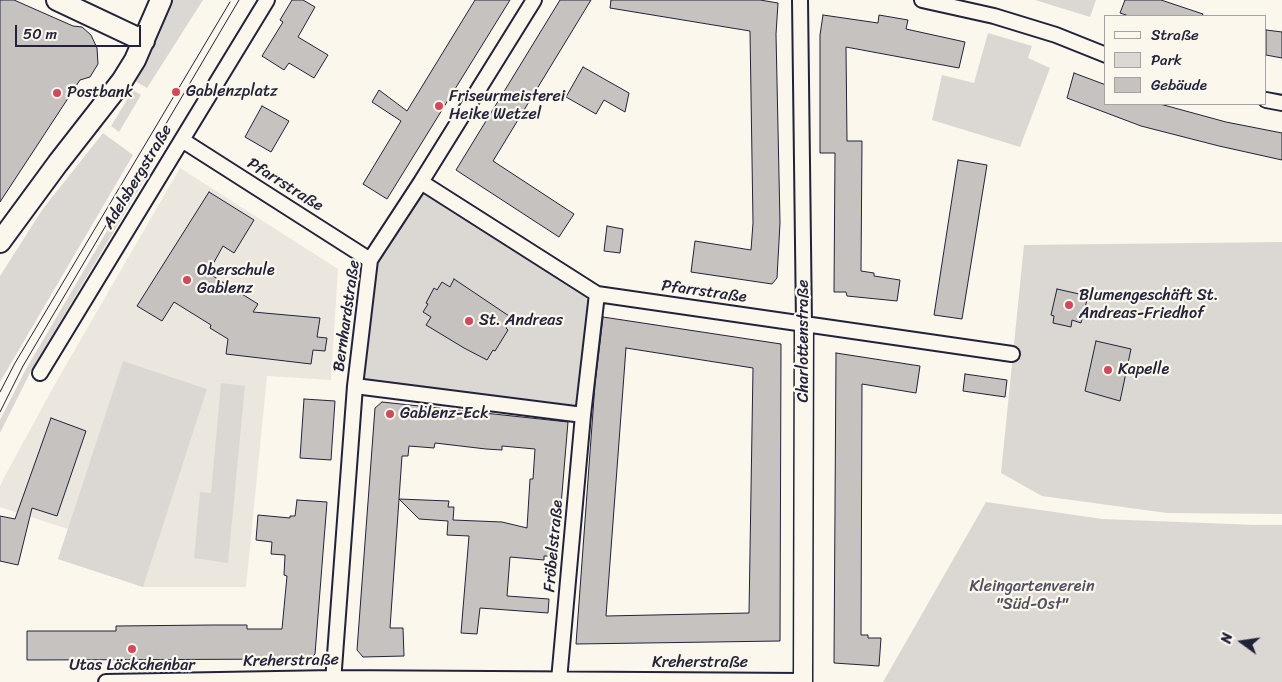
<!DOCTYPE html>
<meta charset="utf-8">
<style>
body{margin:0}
#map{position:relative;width:1282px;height:682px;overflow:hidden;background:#fbf7ec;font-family:Sriracha,sans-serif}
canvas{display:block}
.legend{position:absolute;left:1104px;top:15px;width:162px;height:90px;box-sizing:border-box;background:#fbf7ec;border:1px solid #a4a2a5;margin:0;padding:6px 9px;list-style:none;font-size:15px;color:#22223b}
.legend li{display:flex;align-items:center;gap:10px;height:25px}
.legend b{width:25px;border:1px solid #a4a2a5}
.north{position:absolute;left:1217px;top:617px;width:50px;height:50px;-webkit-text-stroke:4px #fbf7ec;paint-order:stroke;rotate:284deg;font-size:14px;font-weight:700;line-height:20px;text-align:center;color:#22223b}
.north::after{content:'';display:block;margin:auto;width:18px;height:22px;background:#22223b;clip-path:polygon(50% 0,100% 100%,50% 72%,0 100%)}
.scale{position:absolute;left:15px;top:25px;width:126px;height:22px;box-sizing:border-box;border:2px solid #22223b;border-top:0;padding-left:6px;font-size:15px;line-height:18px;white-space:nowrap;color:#22223b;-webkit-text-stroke:4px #fbf7ec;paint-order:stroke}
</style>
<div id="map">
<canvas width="1282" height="682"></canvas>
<ul class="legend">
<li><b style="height:6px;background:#fbf7ec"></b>Straße</li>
<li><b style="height:14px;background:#dbd8d3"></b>Park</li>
<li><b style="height:14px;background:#c6c2c0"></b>Gebäude</li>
</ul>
<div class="north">N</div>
<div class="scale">50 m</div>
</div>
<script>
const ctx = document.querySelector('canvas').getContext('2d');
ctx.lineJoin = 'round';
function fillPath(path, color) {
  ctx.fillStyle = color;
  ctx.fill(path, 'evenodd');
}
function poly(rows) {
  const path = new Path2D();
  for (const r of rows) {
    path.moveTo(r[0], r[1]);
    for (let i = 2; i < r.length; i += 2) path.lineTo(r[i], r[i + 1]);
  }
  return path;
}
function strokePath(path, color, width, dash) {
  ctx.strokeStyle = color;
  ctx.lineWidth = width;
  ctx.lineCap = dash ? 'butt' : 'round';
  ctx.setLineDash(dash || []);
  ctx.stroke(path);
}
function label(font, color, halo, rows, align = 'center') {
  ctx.font = font + ' Sriracha,sans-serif';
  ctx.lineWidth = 4.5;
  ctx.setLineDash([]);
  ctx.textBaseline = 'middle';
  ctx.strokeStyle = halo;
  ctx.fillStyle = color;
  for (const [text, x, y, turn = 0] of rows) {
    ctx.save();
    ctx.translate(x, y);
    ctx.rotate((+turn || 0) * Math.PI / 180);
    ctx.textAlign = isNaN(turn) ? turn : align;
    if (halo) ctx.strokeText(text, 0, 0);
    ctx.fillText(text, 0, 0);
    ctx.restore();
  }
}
fillPath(poly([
 [180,168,338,269,331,380,267,376,246,587,143,587,58,559,68,529,0,507,0,486,6,474,55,384]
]), '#ebe7df');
fillPath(poly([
 [172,0,203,0,147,88,135,81,159,36],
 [1035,0,1096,0,1090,17],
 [988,33,1032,46,1028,58,1050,68,1020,147,932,120,942,75,974,83],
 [133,90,141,95,119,132,111,126],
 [103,133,133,155,0,382,0,276,42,210],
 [147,163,152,167,31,371,0,433,0,420,26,369],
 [421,182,597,294,583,415,356,377,370,260],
 [1282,242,1282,514,1167,513,1042,496,1001,473,1024,245],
 [123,361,207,389,143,587,58,559],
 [221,383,245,386,228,563,194,558,200,492,211,493],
 [986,502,1102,519,1257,525,1282,525,1282,682,883,682]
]), '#dbd8d3');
const building = poly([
 [0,0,14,0,73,26,82,27,91,35,97,48,98,64,90,77,80,80,0,202,0,0],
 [292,0,303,0,315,7,298,37,328,55,314,78,289,63,284,70,262,56,283,22,280,20,292,0],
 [475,0,510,0,387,199,363,184,401,121,372,102,379,90,407,111,475,0],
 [560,0,591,0,493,161,574,214,559,237,456,170,560,0],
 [611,0,760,0,778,3,776,34,780,223,777,278,772,284,691,272,695,241,751,250,753,223,750,31,610,8,611,0],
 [1125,0,1161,0,1203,14,1202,16,1129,16,1120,13,1125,0],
 [823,15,878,23,879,15,908,20,906,29,965,42,959,68,846,47,847,141,862,141,861,271,874,273,874,276,900,280,897,301,847,296,846,292,834,292,835,153,820,153,820,35,823,15],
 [1266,30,1282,32,1282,58,1266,55,1266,30],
 [583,67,629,93,625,112,604,100,596,114,566,97,583,67],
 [1074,73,1106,85,1106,104,1160,104,1226,122,1282,133,1282,160,1219,146,1141,126,1067,98,1074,73],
 [262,106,289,121,271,152,245,137,262,106],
 [958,160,987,165,962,319,934,315,958,160],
 [209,192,254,220,234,253,223,246,208,273,258,304,253,312,320,318,317,337,327,338,325,351,313,350,311,364,226,354,228,339,210,328,211,325,174,302,162,321,137,306,209,192],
 [607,226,623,229,620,253,604,251,607,226],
 [454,279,512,318,506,328,508,330,495,351,493,350,487,360,464,348,426,325,431,317,423,312,428,304,426,303,434,288,437,290,442,282,450,287,454,279],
 [1057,289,1088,296,1081,323,1072,320,1071,327,1053,323,1054,316,1051,315,1057,289],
 [603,317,781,344,780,641,576,644,595,384,603,317],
 [626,348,753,368,749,613,606,616,626,348],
 [1096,341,1131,349,1120,401,1085,391,1096,341],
 [836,353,920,366,916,393,862,384,861,635,868,635,868,638,881,638,879,666,834,663,836,353],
 [965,374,1007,380,1005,397,963,391,965,374],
 [304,399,335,401,331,460,300,458,304,399],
 [382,402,568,422,560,517,557,517,555,542,550,542,549,556,544,556,544,560,510,557,507,596,549,599,548,613,480,608,477,634,461,633,469,536,447,535,448,521,419,519,399,499,449,501,448,507,454,507,453,520,502,522,527,528,530,479,533,479,535,449,502,446,502,450,486,449,435,443,434,448,409,446,408,456,402,456,390,628,403,628,404,656,363,657,357,650,375,408,382,402],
 [51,418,86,431,57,516,32,508,18,565,0,561,0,516,15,519,51,418],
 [297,500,327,502,315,654,310,659,27,660,27,631,116,631,116,626,212,625,247,625,247,629,282,629,287,576,284,575,285,555,271,554,272,542,256,540,258,515,290,518,290,516,295,516,297,500]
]);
fillPath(building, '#c6c2c0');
strokePath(building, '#22223b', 1);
const minor = poly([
 [800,0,804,324],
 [922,0,994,16,1056,35,1106,55],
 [1266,100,1282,103],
 [182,140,370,260],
 [421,182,597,294,1012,354],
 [40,373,267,0],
 [355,386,583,415],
 [559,680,583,415,597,294],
 [106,682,333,678,803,681],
 [333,682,355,386,370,260,421,182,534,0]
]);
const tertiary = poly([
 [803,682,804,324]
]);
const secondary = poly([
 [57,0,144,41],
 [0,242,58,163,122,81,135,60,161,0]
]);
strokePath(minor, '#22223b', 18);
strokePath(tertiary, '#22223b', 21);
strokePath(secondary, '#22223b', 24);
strokePath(minor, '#fbf7ec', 14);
strokePath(tertiary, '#fbf7ec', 18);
strokePath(secondary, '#fbf7ec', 20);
strokePath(poly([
 [0,392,15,363,230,2],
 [0,412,23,366,239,0]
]), '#22223b', 1);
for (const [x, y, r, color] of [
 [176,92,5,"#d1495b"],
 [57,93,5,"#d1495b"],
 [439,106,5,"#d1495b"],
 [187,280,5,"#d1495b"],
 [1069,305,5,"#d1495b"],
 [469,321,5,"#d1495b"],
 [1108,370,5,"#d1495b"],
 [390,414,5,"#d1495b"],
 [132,649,5,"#d1495b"]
]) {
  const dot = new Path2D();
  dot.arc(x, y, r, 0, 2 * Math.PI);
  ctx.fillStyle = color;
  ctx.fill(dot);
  strokePath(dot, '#fbf7ec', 2);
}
label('16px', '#22223b', '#fbf7ec', [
 ["Gablenzplatz",186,92],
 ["Postbank",67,93],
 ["Friseurmeisterei",449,97],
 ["Heike Wetzel",449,115],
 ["Oberschule",197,271],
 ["Gablenz",197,289],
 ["Blumengeschäft St.",1079,296],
 ["Andreas-Friedhof",1079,314],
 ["St. Andreas",479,321],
 ["Kapelle",1118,370],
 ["Gablenz-Eck",400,414],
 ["Utas Löckchenbar",132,666,"center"]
], 'left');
label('16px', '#22223b', '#fbf7ec', [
 ["Adelsbergstraße",138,177,-59],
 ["Pfarrstraße",285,185,32],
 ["Pfarrstraße",704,292,8],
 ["Bernhardstraße",347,316,-82],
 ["Charlottenstraße",804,341,-90],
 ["Fröbelstraße",554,546,-85],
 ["Kreherstraße",291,661,-1],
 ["Kreherstraße",700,663]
]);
label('16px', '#505061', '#fbf7ec', [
 ["Kleingartenverein",1032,587],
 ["\"Süd-Ost\"",1032,605]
]);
</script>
